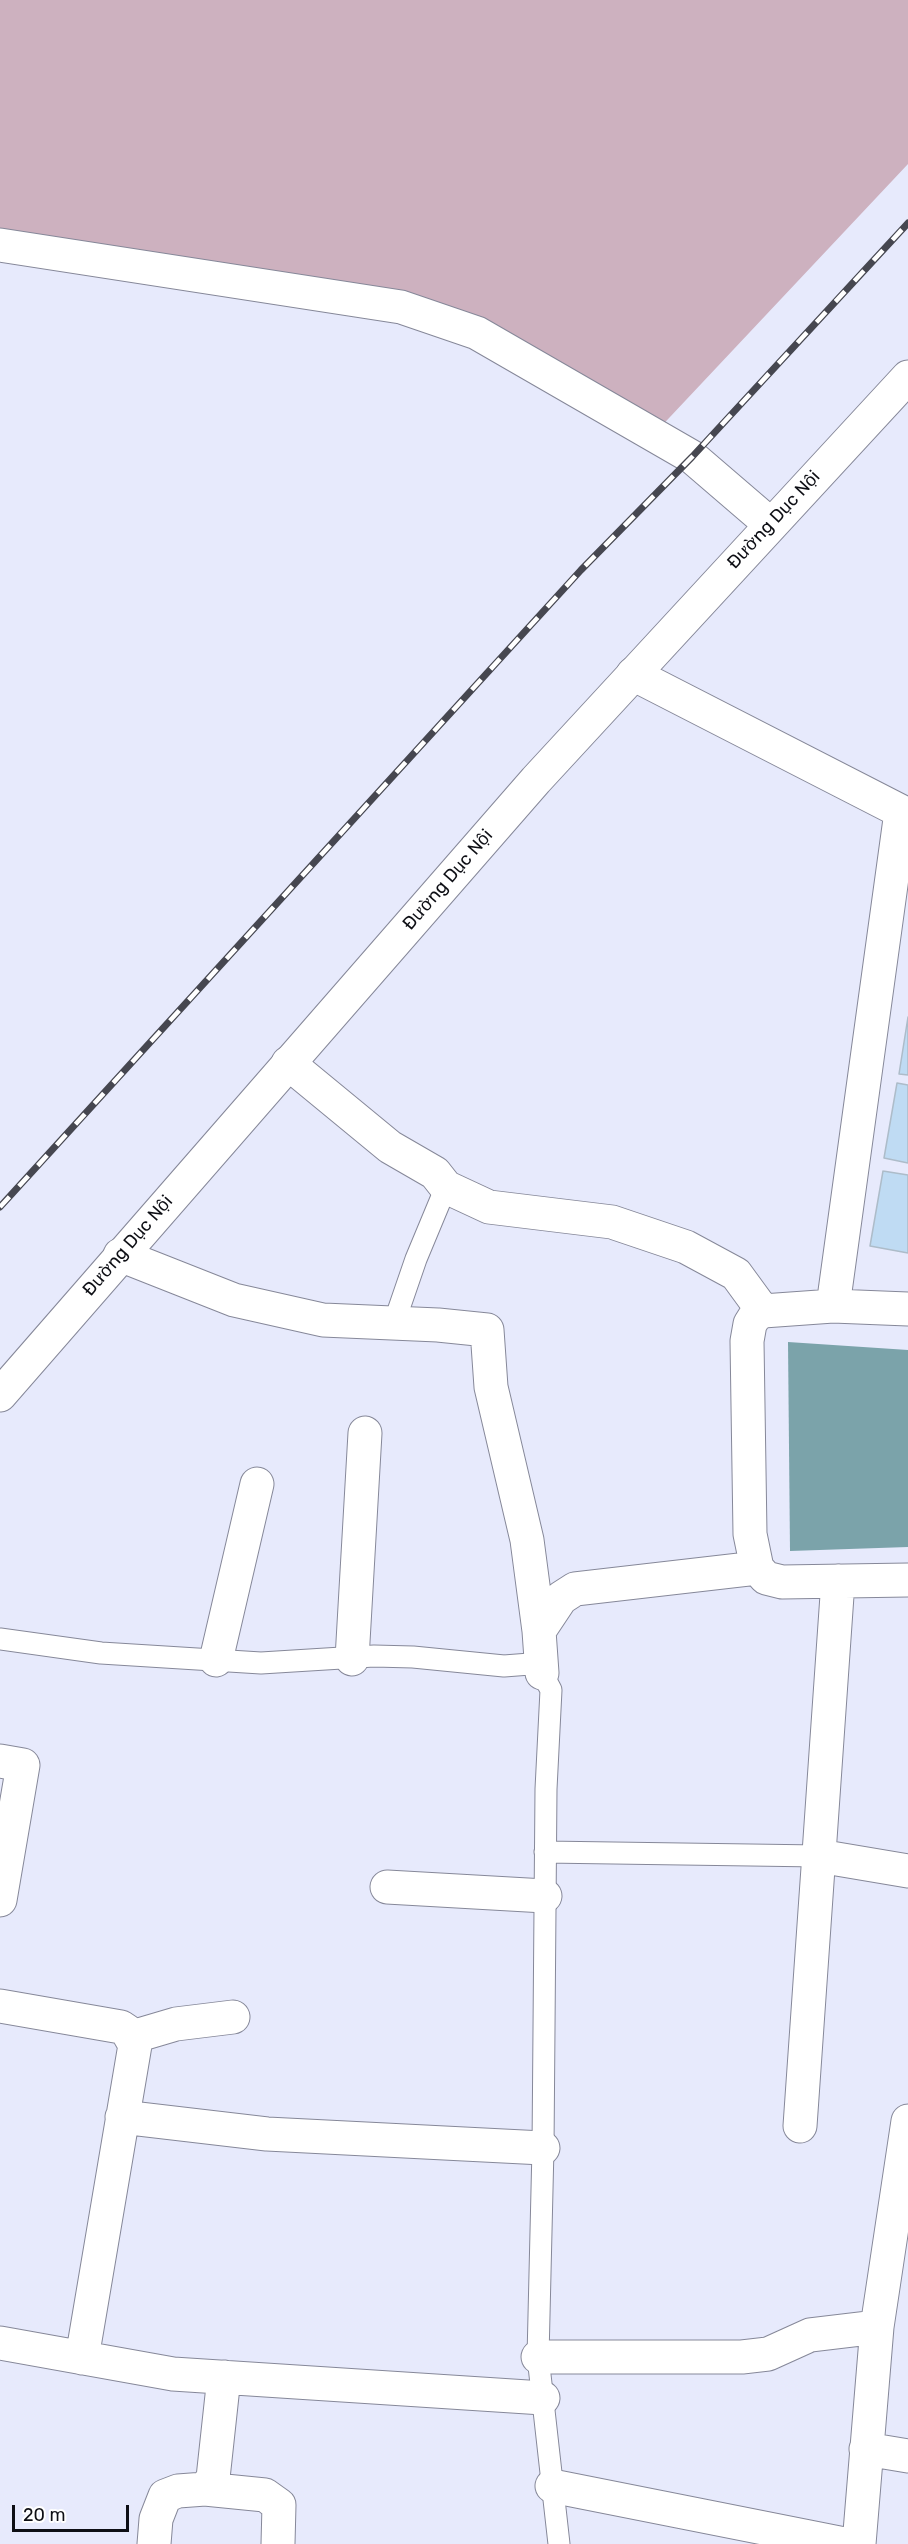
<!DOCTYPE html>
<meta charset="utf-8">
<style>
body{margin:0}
#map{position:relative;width:908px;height:2544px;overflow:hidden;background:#e7eafc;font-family:Rubik,sans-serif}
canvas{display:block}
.scale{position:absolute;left:12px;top:2505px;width:117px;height:27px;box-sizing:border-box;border:3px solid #0e0f15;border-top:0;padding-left:8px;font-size:18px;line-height:21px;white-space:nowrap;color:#0e0f15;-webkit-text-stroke:4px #fff;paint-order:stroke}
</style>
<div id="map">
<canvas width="908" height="2544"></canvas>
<div class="scale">20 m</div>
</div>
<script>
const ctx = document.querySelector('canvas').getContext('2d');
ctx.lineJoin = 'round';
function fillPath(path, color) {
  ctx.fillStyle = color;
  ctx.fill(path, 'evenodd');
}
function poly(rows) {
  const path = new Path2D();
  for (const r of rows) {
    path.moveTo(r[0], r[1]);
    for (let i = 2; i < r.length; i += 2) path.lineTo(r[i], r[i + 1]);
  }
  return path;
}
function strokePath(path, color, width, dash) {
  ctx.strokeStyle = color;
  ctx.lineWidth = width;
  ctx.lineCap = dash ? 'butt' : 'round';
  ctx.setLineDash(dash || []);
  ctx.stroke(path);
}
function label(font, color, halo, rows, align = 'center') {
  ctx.font = font + ' Rubik,sans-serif';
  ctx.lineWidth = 4.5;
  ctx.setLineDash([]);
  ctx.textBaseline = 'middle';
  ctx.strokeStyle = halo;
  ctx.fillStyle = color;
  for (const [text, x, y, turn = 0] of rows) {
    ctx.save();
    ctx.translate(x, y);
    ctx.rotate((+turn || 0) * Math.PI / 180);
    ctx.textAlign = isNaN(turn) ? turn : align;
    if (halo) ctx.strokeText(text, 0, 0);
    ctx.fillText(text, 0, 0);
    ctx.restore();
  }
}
fillPath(poly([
 [0,0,908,0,908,164,654,434,477,333,0,245]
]), '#cdb1bf');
fillPath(poly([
 [788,1342,908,1350,908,1547,790,1551]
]), '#7ba3aa');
const building = poly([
 [908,1017,908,1075,899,1074,908,1017],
 [897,1083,908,1085,908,1163,884,1158,897,1083],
 [883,1171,908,1175,908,1253,870,1246,883,1171]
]);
fillPath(building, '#bfdbf3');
strokePath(building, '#adbcc9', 1.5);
const lane = poly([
 [394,1323,416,1259,446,1187],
 [0,1639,101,1653,261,1663,374,1656,413,1657,504,1666,530,1664,542,1673,551,1690,546,1789,543,2148,538,2357,559,2544],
 [545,1852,819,1856]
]);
const street = poly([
 [0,245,401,307,477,333,692,457,770,524],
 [633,674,908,815],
 [901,812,833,1306,763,1311,755,1316,750,1324,747,1341,750,1534,757,1568,766,1578,782,1582,908,1580],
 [288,1063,390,1147,435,1173,446,1187,489,1207,612,1222,686,1247,736,1274,763,1311],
 [120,1255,234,1300,323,1320,438,1325,487,1330,491,1387,527,1540,539,1631],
 [833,1306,908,1309],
 [352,1659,365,1433],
 [216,1660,257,1484],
 [542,1673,539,1631,561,1598,575,1589,757,1568],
 [0,1761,23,1765,0,1900],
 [819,1856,908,1871],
 [387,1887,545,1896],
 [0,2006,121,2027,127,2031,135,2045,82,2358],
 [132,2037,176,2024,233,2017],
 [122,2117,267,2134,543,2148],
 [800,2126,838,1581],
 [0,2343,173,2374,543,2398],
 [538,2357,742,2357,768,2354,810,2335,877,2327],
 [866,2449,908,2456],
 [552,2486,844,2544],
 [205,2489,265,2495,279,2505,278,2544],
 [154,2544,156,2519,165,2496,178,2491,205,2489,213,2478,224,2377],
 [859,2544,877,2327,908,2121]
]);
const secondary = poly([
 [0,1395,536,780,908,377]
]);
strokePath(lane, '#868899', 23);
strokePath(street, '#868899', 35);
strokePath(secondary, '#868899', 35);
strokePath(lane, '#fff', 21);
strokePath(street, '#fff', 33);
strokePath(secondary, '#fff', 33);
const rail = poly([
 [0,1207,581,570,692,457,908,223]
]);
strokePath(rail, '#464750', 7);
strokePath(rail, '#fff', 4.5, [14]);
label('18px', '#0e0f15', '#fff', [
 ["Đường Dục Nội",774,520,-47],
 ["Đường Dục Nội",448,880,-49],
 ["Đường Dục Nội",128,1246,-49]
]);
</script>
